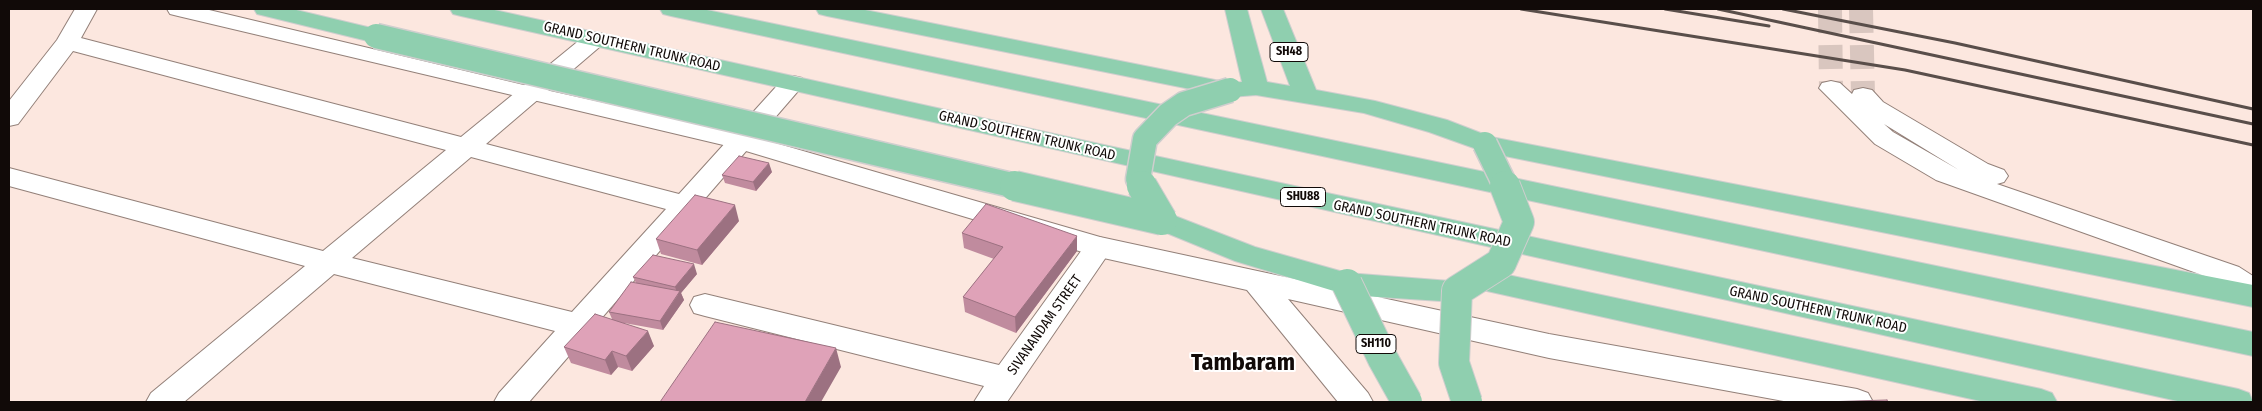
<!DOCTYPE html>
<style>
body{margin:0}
#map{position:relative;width:2262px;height:411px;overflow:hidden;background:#fce7df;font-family:"Fira Sans Condensed",sans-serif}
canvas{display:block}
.frame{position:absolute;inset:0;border:10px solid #110a08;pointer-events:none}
</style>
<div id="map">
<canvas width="2262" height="411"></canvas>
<div class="frame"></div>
</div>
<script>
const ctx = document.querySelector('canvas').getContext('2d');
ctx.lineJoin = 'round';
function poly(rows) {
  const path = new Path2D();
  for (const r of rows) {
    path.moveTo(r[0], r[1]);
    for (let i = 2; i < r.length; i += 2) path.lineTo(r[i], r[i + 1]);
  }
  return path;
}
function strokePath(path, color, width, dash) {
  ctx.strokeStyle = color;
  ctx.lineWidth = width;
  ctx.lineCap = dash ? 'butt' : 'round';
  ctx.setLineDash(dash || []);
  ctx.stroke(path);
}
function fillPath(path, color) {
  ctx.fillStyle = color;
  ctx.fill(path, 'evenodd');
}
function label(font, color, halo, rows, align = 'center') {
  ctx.font = font + ' "Fira Sans Condensed",sans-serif';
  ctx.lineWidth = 4;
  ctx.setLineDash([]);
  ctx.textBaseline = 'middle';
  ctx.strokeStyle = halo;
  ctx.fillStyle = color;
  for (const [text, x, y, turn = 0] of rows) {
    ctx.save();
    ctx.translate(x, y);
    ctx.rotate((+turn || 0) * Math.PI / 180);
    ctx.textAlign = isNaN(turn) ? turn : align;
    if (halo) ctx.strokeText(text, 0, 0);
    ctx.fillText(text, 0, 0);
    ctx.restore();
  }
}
strokePath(poly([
 [1830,9,1831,88],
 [1861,9,1863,95]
]), '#d9c6bf', 24, [24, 12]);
const street = poly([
 [75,9,97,9,81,38,461,137,587,34,595,32,603,34,607,39,603,44,486,144,679,194,784,78,793,76,802,78,805,83,529,402,494,402,499,393,555,331,334,274,184,402,146,402,151,393,305,266,9,186,9,168,323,251,446,150,73,51,18,124,9,126,9,101,57,40,75,9],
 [471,157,666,209,572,312,352,258,471,157],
 [1099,237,1109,240,1113,247,1007,402,974,402,984,386,705,316,694,313,690,305,694,297,705,294,999,365,1089,240,1099,237]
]);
const secondary = poly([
 [167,9,205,9,532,87,741,133,1100,237,1549,334,1857,389,1868,393,1873,402,1789,402,1549,358,1288,299,1368,393,1373,402,1338,402,1247,290,1099,257,736,148,178,16,170,14,167,9],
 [1831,81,1840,83,1852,94,1854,90,1863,88,1872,90,1883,102,1988,164,2004,170,2008,176,2004,182,1997,184,2239,267,2253,276,2253,306,2242,303,2237,293,2219,281,1936,180,1875,144,1819,88,1822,83,1831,81],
 [1884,124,1959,170,1893,132,1884,124]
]);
const primary = poly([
 [254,9,292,9,384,31,388,36,384,41,376,43,257,14,254,9],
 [450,9,490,9,1104,145,2238,389,2249,393,2253,402,2182,402,461,16,453,14,450,9],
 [660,9,702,9,2253,332,2253,356,671,16,663,14,660,9],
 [816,9,860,9,1230,83,1242,82,1225,9,1247,9,1267,82,1290,86,1261,9,1283,9,1316,90,1375,101,1447,120,1491,137,2253,285,2253,307,1485,152,1429,132,1364,113,1256,95,1230,97,827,16,819,14,816,9],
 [1162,211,1255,247,1347,273,1463,282,1460,278,1465,271,1475,268,2041,389,2052,393,2057,402,1985,402,1469,287,1472,291,1467,299,1457,302,1347,295,1235,261,1152,227,1148,220,1152,213,1162,211]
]);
strokePath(street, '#938079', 2);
strokePath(secondary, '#938079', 2);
strokePath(primary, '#cfcece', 2);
fillPath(street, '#fff');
fillPath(secondary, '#fff');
fillPath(primary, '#8fcfaf');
strokePath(poly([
 [1521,9,1905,70,2253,145],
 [1665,9,1769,26],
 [1718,9,2253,124],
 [1783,9,1955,43,2253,109]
]), '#594e4a', 3);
const primaryBridgeFar1 = poly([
 [376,36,1020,187],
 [1485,144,1506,187],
 [1143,187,1138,179,1145,139,1168,115,1184,104,1230,90]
]);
const primaryBridge = poly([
 [1015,186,1162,220],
 [1142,186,1162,220],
 [1347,284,1383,359,1407,402],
 [1467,402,1454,363,1457,291,1501,263,1519,222,1505,186]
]);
strokePath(primaryBridgeFar1, '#cfcece', 27, []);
strokePath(primaryBridge, '#cfcece', 32, []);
strokePath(primaryBridgeFar1, '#8fcfaf', 24);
strokePath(primaryBridge, '#8fcfaf', 30);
fillPath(poly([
 [772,172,756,191,725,183,722,175],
 [739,221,702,265,661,254,656,239],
 [962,233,1077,251,1016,333,965,312,963,297,994,259,964,248],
 [697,274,681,293,684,300,663,330,624,323,654,346,632,371,618,367,611,375,571,363,564,347,612,319,609,312,636,283,633,277]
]), '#c08b9e');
fillPath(poly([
 [769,163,772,172,756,191,753,182],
 [735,205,739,221,702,265,697,250],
 [1077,236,1077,251,1016,333,1015,317],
 [694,264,697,274,681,293,684,300,663,330,660,321,678,295,675,287],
 [648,331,654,346,632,371,626,356],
 [836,348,841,367,821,402,805,402],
 [612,351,618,367,611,375,605,360]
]), '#9c7181');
const building = poly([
 [739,156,769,163,753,182,722,175,739,156],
 [695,195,735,205,697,250,656,239,695,195],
 [986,204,1077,236,1015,317,963,297,1003,247,962,233,986,204],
 [653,255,694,264,675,287,633,277,653,255],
 [631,282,680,291,660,321,609,312,631,282],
 [595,314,648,331,626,356,612,351,605,360,564,347,595,314],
 [715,322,836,348,805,402,660,402,715,322],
 [1887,400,1888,402,1823,402,1887,400]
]);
fillPath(building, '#dfa2b8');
strokePath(building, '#9c7181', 1);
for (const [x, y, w] of [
 [1289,52,38],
 [1303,197,45],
 [1376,344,40]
]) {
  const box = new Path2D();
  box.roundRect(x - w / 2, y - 9.5, w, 19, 4);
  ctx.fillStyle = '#fff';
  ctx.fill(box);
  strokePath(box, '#110a08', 1);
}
label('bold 12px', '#110a08', null, [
 ["SH48",1289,52],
 ["SHU88",1303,197],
 ["SH110",1376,344]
]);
label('14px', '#110a08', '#fff', [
 ["GRAND SOUTHERN TRUNK ROAD",632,47,13],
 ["GRAND SOUTHERN TRUNK ROAD",1027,136,13],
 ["GRAND SOUTHERN TRUNK ROAD",1422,224,12],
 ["GRAND SOUTHERN TRUNK ROAD",1818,310,12],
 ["SIVANANDAM STREET",1045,325,-55]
]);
label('bold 24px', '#110a08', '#fff', [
 ["Tambaram",1243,363]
]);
</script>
